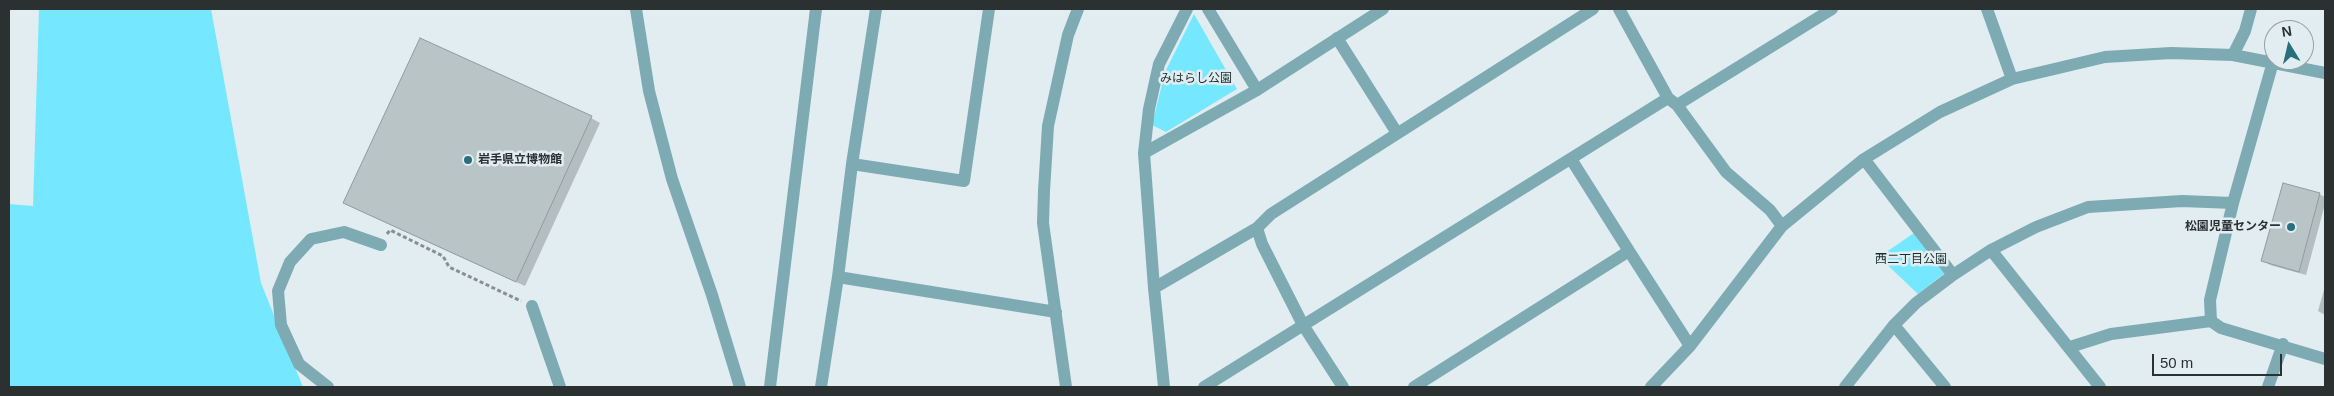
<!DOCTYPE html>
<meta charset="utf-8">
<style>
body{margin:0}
#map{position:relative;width:2334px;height:396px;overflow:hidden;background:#e1edf0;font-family:Helvetica,sans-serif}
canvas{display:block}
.frame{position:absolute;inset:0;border:10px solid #2b3031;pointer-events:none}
.north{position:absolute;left:2264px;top:20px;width:50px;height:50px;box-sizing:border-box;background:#e1edf0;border:1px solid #98a1a4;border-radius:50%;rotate:351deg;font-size:14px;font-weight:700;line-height:20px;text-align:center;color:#2b3031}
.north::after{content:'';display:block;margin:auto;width:18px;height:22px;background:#29707d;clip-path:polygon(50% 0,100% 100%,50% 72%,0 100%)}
.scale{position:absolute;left:2152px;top:354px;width:130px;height:22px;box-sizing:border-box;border:2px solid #2b3031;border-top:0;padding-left:6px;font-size:15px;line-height:18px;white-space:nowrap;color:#2b3031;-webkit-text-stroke:4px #e1edf0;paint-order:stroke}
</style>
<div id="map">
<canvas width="2334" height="396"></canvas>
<div class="frame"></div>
<div class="north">N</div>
<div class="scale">50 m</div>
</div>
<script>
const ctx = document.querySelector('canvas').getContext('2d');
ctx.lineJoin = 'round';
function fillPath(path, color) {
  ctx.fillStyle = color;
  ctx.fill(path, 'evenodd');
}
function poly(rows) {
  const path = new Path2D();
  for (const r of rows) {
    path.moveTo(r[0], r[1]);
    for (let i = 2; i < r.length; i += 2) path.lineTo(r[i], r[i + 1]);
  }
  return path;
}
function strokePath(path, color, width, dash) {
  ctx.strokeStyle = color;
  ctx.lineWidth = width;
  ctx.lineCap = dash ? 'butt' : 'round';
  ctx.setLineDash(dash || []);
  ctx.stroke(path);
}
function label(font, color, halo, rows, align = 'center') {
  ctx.font = font + ' Helvetica,"Noto Sans JP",sans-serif';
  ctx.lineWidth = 5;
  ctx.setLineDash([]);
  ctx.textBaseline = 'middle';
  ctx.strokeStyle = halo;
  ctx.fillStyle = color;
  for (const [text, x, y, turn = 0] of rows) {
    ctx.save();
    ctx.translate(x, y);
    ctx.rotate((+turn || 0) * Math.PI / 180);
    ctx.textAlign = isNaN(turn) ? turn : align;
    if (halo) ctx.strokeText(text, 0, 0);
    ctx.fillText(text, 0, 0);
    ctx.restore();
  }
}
fillPath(poly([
 [39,9,211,9,261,283,303,387,9,387,9,204,33,206],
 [1194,14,1237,89,1166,132,1152,125,1165,72],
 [1914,233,1945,273,1918,294,1879,257]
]), '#75e8ff');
fillPath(poly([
 [591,118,600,123,525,286,354,208],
 [2319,194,2325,197,2325,204,2306,275,2270,265,2262,260],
 [2325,286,2325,315,2318,311]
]), '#0003');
const building = poly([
 [420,38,592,116,516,282,343,203,420,38],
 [2283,183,2320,193,2299,272,2261,261,2283,183]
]);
fillPath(building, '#b9c4c7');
strokePath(building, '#909b9e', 1);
strokePath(poly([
 [387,234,390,230,443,256,449,267,521,301]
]), '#878f91', 3, [4, 2.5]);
strokePath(poly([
 [636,9,649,91,672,179,712,295,740,387],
 [876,9,852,164,964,181,989,9],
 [1208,9,1257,90],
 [1619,9,1668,98,1677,105,1726,172,1770,210,1782,226],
 [1987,9,2012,79],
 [1337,38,1397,133],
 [2233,55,2245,31,2251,9],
 [2273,62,2233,203,2210,300,2211,321,2221,328,2325,359],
 [1677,105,1832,9],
 [1144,153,1257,90,1383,9],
 [1864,159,1953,275],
 [1991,250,2100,387],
 [1629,251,1690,346],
 [838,277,852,164],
 [1154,288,1144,153,1149,109,1159,64,1187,9],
 [532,306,560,387],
 [1894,325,1945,387],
 [2070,347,2111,334,2211,321],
 [328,387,299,364,281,325,278,291,290,262,311,239,344,232,381,245],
 [770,387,816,9],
 [821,387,838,277,1056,312],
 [1066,387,1043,223,1044,191,1048,126,1068,35,1078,9],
 [1164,387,1154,288,1257,228],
 [1204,387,1668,98],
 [1343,387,1303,325,1262,244,1257,228,1271,214,1593,9],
 [1414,387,1629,251,1571,159],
 [1651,387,1690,346,1782,226,1864,159,1940,112,2012,79,2105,57,2171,53,2233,55,2325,73],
 [1845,387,1894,325,1916,303,1953,275,1991,250,2036,227,2088,207,2182,201,2233,203],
 [2268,387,2283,344]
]), '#7eaab3', 12);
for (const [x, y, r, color] of [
 [468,160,5,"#29707d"],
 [2291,227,5,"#29707d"]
]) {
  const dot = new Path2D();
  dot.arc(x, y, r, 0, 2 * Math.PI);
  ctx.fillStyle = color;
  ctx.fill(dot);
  strokePath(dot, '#e1edf0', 2);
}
label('12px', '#182d31', '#e1edf0', [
 ["みはらし公園",1196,79],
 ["西二丁目公園",1911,260]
]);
label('bold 12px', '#2b3031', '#e1edf0', [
 ["岩手県立博物館",478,160],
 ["松園児童センター",2281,227,"right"]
], 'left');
</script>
